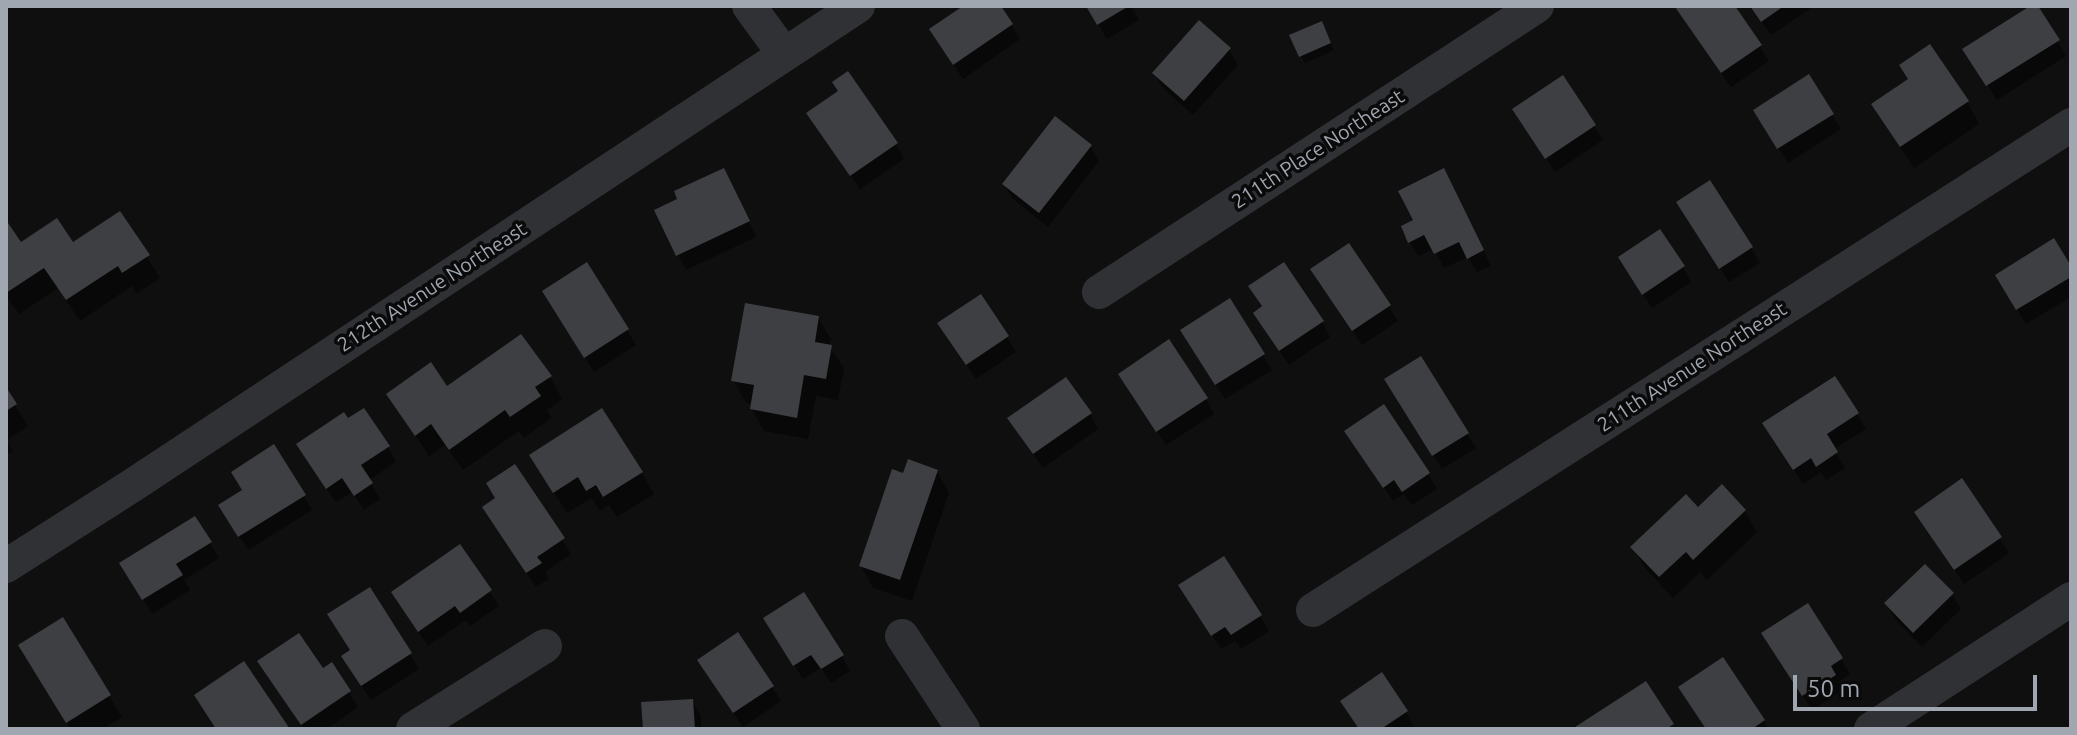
<!DOCTYPE html>
<style>
body{margin:0}
#map{position:relative;width:2077px;height:735px;overflow:hidden;background:#0f0f10;font-family:Ubuntu,sans-serif}
canvas{display:block}
.frame{position:absolute;inset:0;border:8px solid #a0a7b0;pointer-events:none}
.scale{position:absolute;left:1793px;top:675px;width:244px;height:36px;box-sizing:border-box;border:4px solid #a0a7b0;border-top:0;padding-left:10px;font-size:24px;line-height:28px;white-space:nowrap;color:#a0a7b0;-webkit-text-stroke:6px #0a0a0b;paint-order:stroke}
</style>
<div id="map">
<canvas width="2077" height="735"></canvas>
<div class="frame"></div>
<div class="scale">50 m</div>
</div>
<script>
const ctx = document.querySelector('canvas').getContext('2d');
ctx.lineJoin = 'round';
function fillPath(path, color) {
  ctx.fillStyle = color;
  ctx.fill(path, 'evenodd');
}
function poly(rows) {
  const path = new Path2D();
  for (const r of rows) {
    path.moveTo(r[0], r[1]);
    for (let i = 2; i < r.length; i += 2) path.lineTo(r[i], r[i + 1]);
  }
  return path;
}
function strokePath(path, color, width, dash) {
  ctx.strokeStyle = color;
  ctx.lineWidth = width;
  ctx.lineCap = dash ? 'butt' : 'round';
  ctx.setLineDash(dash || []);
  ctx.stroke(path);
}
function label(font, color, halo, rows, align = 'center') {
  ctx.font = font + ' Ubuntu,sans-serif';
  ctx.lineWidth = 7;
  ctx.setLineDash([]);
  ctx.textBaseline = 'middle';
  ctx.strokeStyle = halo;
  ctx.fillStyle = color;
  for (const [text, x, y, turn = 0] of rows) {
    ctx.save();
    ctx.translate(x, y);
    ctx.rotate((+turn || 0) * Math.PI / 180);
    ctx.textAlign = isNaN(turn) ? turn : align;
    if (halo) ctx.strokeText(text, 0, 0);
    ctx.fillText(text, 0, 0);
    ctx.restore();
  }
}
fillPath(poly([
 [966,6,999,6,1020,39,963,79,940,45],
 [1088,6,1131,6,1139,20,1107,39],
 [1681,6,1733,6,1769,61,1731,87,1686,23],
 [1751,6,1814,6,1771,35],
 [2034,6,2036,6,2066,56,1997,100,1974,64],
 [1325,30,1334,50,1305,63,1301,56],
 [1229,50,1238,65,1193,115,1163,88,1154,73],
 [1910,80,1967,102,1979,124,1914,168,1873,105],
 [1832,115,1841,129,1788,163,1764,126],
 [1523,124,1594,126,1603,140,1555,172],
 [817,128,896,144,904,159,860,189],
 [1090,146,1099,161,1048,227,1013,199,1004,184],
 [732,185,756,237,686,270,678,255],
 [1452,186,1491,266,1477,272,1468,257,1444,268,1434,249,1418,256,1410,242,1415,221],
 [119,214,160,278,136,294,132,286,80,321,58,288,19,314,6,296,6,223,20,244,72,245],
 [1687,217,1751,248,1760,263,1729,282],
 [1349,246,1398,321,1362,345,1321,284],
 [586,265,636,345,594,372,553,306],
 [1683,267,1691,282,1652,308,1629,273],
 [2071,270,2071,297,2026,324,1997,276],
 [980,296,1016,352,976,379,949,338],
 [818,318,831,339,829,346,844,368,838,400,816,396,808,439,764,431,752,409,753,404,746,403,734,381],
 [1322,322,1330,337,1289,365,1264,328],
 [1191,346,1263,355,1272,370,1225,399],
 [550,377,562,399,547,410,551,418,524,438,519,431,463,470,445,445,429,456,389,395],
 [1129,389,1206,399,1214,414,1166,445],
 [6,391,28,426,7,440,13,451,6,455],
 [1396,395,1467,434,1476,448,1442,469],
 [1090,414,1098,429,1043,468,1018,433],
 [1857,414,1866,429,1834,449,1845,468,1826,480,1821,472,1803,484,1773,438],
 [348,421,388,447,396,462,369,480,380,499,364,510,352,492,336,502,307,460],
 [1356,446,1428,474,1437,489,1412,505,1404,494,1393,501],
 [514,466,571,554,545,572,549,579,536,587,493,522,497,499],
 [937,471,949,493,912,601,873,588,861,566,904,476],
 [642,473,654,494,617,517,609,505,600,511,592,498,567,513,544,477],
 [1962,481,2009,553,1964,584,1925,527],
 [304,496,312,510,248,550,229,520],
 [1698,510,1745,511,1757,532,1707,580,1700,572,1673,598,1645,568,1633,547],
 [195,518,219,558,184,580,190,590,152,614,122,564],
 [460,547,499,606,470,626,466,620,428,646,402,608],
 [1224,558,1269,631,1241,649,1235,641,1221,649,1190,600],
 [370,590,419,669,371,700,352,672],
 [1952,594,1961,609,1922,647,1895,619,1886,604],
 [1808,606,1850,674,1838,682,1843,690,1812,710,1772,649],
 [62,620,122,717,103,729,71,729,33,667],
 [774,633,842,656,850,671,831,683,821,668,803,679],
 [1722,659,1764,721,1768,729,1707,729],
 [331,665,358,707,326,729,304,729,269,676,322,671],
 [708,675,772,687,781,701,743,727],
 [692,701,701,716,701,729,645,729],
 [1406,712,1414,727,1411,729,1360,729]
]), '#0007');
fillPath(poly([
 [963,6,1001,6,1013,24,953,65,929,29],
 [1086,6,1129,6,1097,25],
 [1677,6,1735,6,1762,45,1721,73,1675,7],
 [1750,6,1784,6,1761,22],
 [2030,6,2038,6,2060,40,1986,86,1962,49],
 [1199,20,1231,48,1184,101,1152,73],
 [1322,21,1331,43,1299,57,1289,35],
 [1930,44,1969,101,1900,147,1871,104,1908,79,1899,65],
 [848,71,898,143,850,176,806,113,838,91,832,82],
 [1809,74,1834,114,1777,149,1753,110],
 [1563,75,1596,125,1545,159,1512,109],
 [1055,116,1092,145,1039,213,1002,184],
 [724,168,750,221,676,256,654,210,677,199,674,191],
 [1444,168,1484,250,1467,259,1459,242,1434,254,1424,235,1408,243,1401,226,1413,220,1398,191],
 [1710,180,1753,247,1719,269,1676,202],
 [120,211,150,255,122,273,118,266,66,300,44,268,6,293,6,220,21,242,57,218,73,242],
 [1660,229,1685,266,1642,295,1618,257],
 [2054,238,2071,266,2071,277,2016,310,1995,275],
 [1349,243,1391,305,1352,331,1310,269],
 [587,262,629,329,584,358,542,291],
 [1284,262,1324,321,1279,351,1253,313,1262,306,1248,286],
 [981,294,1009,336,966,365,937,323],
 [1230,298,1265,354,1215,385,1180,330],
 [745,303,819,316,815,342,832,345,826,379,804,375,797,418,750,409,754,385,731,381],
 [521,334,552,376,535,387,541,396,510,417,505,410,449,450,431,424,415,436,386,394,431,362,447,386],
 [1169,339,1208,398,1156,432,1118,374],
 [1421,356,1469,433,1432,456,1384,379],
 [1835,376,1859,413,1827,434,1838,452,1816,467,1811,458,1793,470,1762,423],
 [1066,377,1092,413,1033,454,1007,418],
 [6,387,17,404,6,411],
 [1384,404,1430,473,1402,492,1394,480,1383,488,1344,431],
 [364,408,390,446,361,465,373,483,354,496,342,478,326,489,296,444,344,412,348,418],
 [602,408,643,472,603,497,596,485,586,491,578,477,553,493,529,455],
 [274,444,306,495,238,537,218,505,242,490,231,472],
 [908,459,938,470,900,580,859,566,892,469,903,473],
 [515,464,565,538,537,557,542,563,526,573,482,507,495,498,486,483],
 [1962,478,2002,537,1954,570,1914,512],
 [1722,484,1746,510,1693,560,1686,552,1659,577,1630,547,1686,494,1698,507],
 [195,516,212,542,176,564,183,575,142,600,119,563],
 [460,544,492,590,460,613,455,606,418,632,391,592],
 [1224,556,1262,615,1231,635,1225,627,1211,636,1178,585],
 [1925,564,1954,593,1913,633,1884,603],
 [370,587,412,653,361,686,341,656,350,650,327,614],
 [804,592,844,655,821,669,811,655,793,666,763,618],
 [1808,603,1843,658,1831,666,1836,675,1802,696,1761,633],
 [63,617,111,695,66,723,18,645],
 [738,632,774,686,733,713,697,660],
 [299,633,323,668,332,662,351,691,301,725,257,661],
 [1723,657,1765,720,1752,729,1706,729,1678,687],
 [244,661,290,729,216,729,194,695],
 [1382,672,1408,711,1381,729,1359,729,1340,701],
 [1646,681,1674,724,1666,729,1572,729],
 [693,699,695,729,643,729,641,702]
]), '#3e3f43');
strokePath(poly([
 [749,6,784,54],
 [1099,292,1537,6],
 [6,566,133,485,858,6],
 [1313,610,2071,125],
 [902,636,963,729],
 [413,729,545,646],
 [1871,729,2071,599]
]), '#303135', 34);
label('20px', '#a0a7b0', '#0a0a0b', [
 ["211th Place Northeast",1318,149,-33],
 ["212th Avenue Northeast",432,287,-33],
 ["211th Avenue Northeast",1692,367,-33]
]);
</script>
